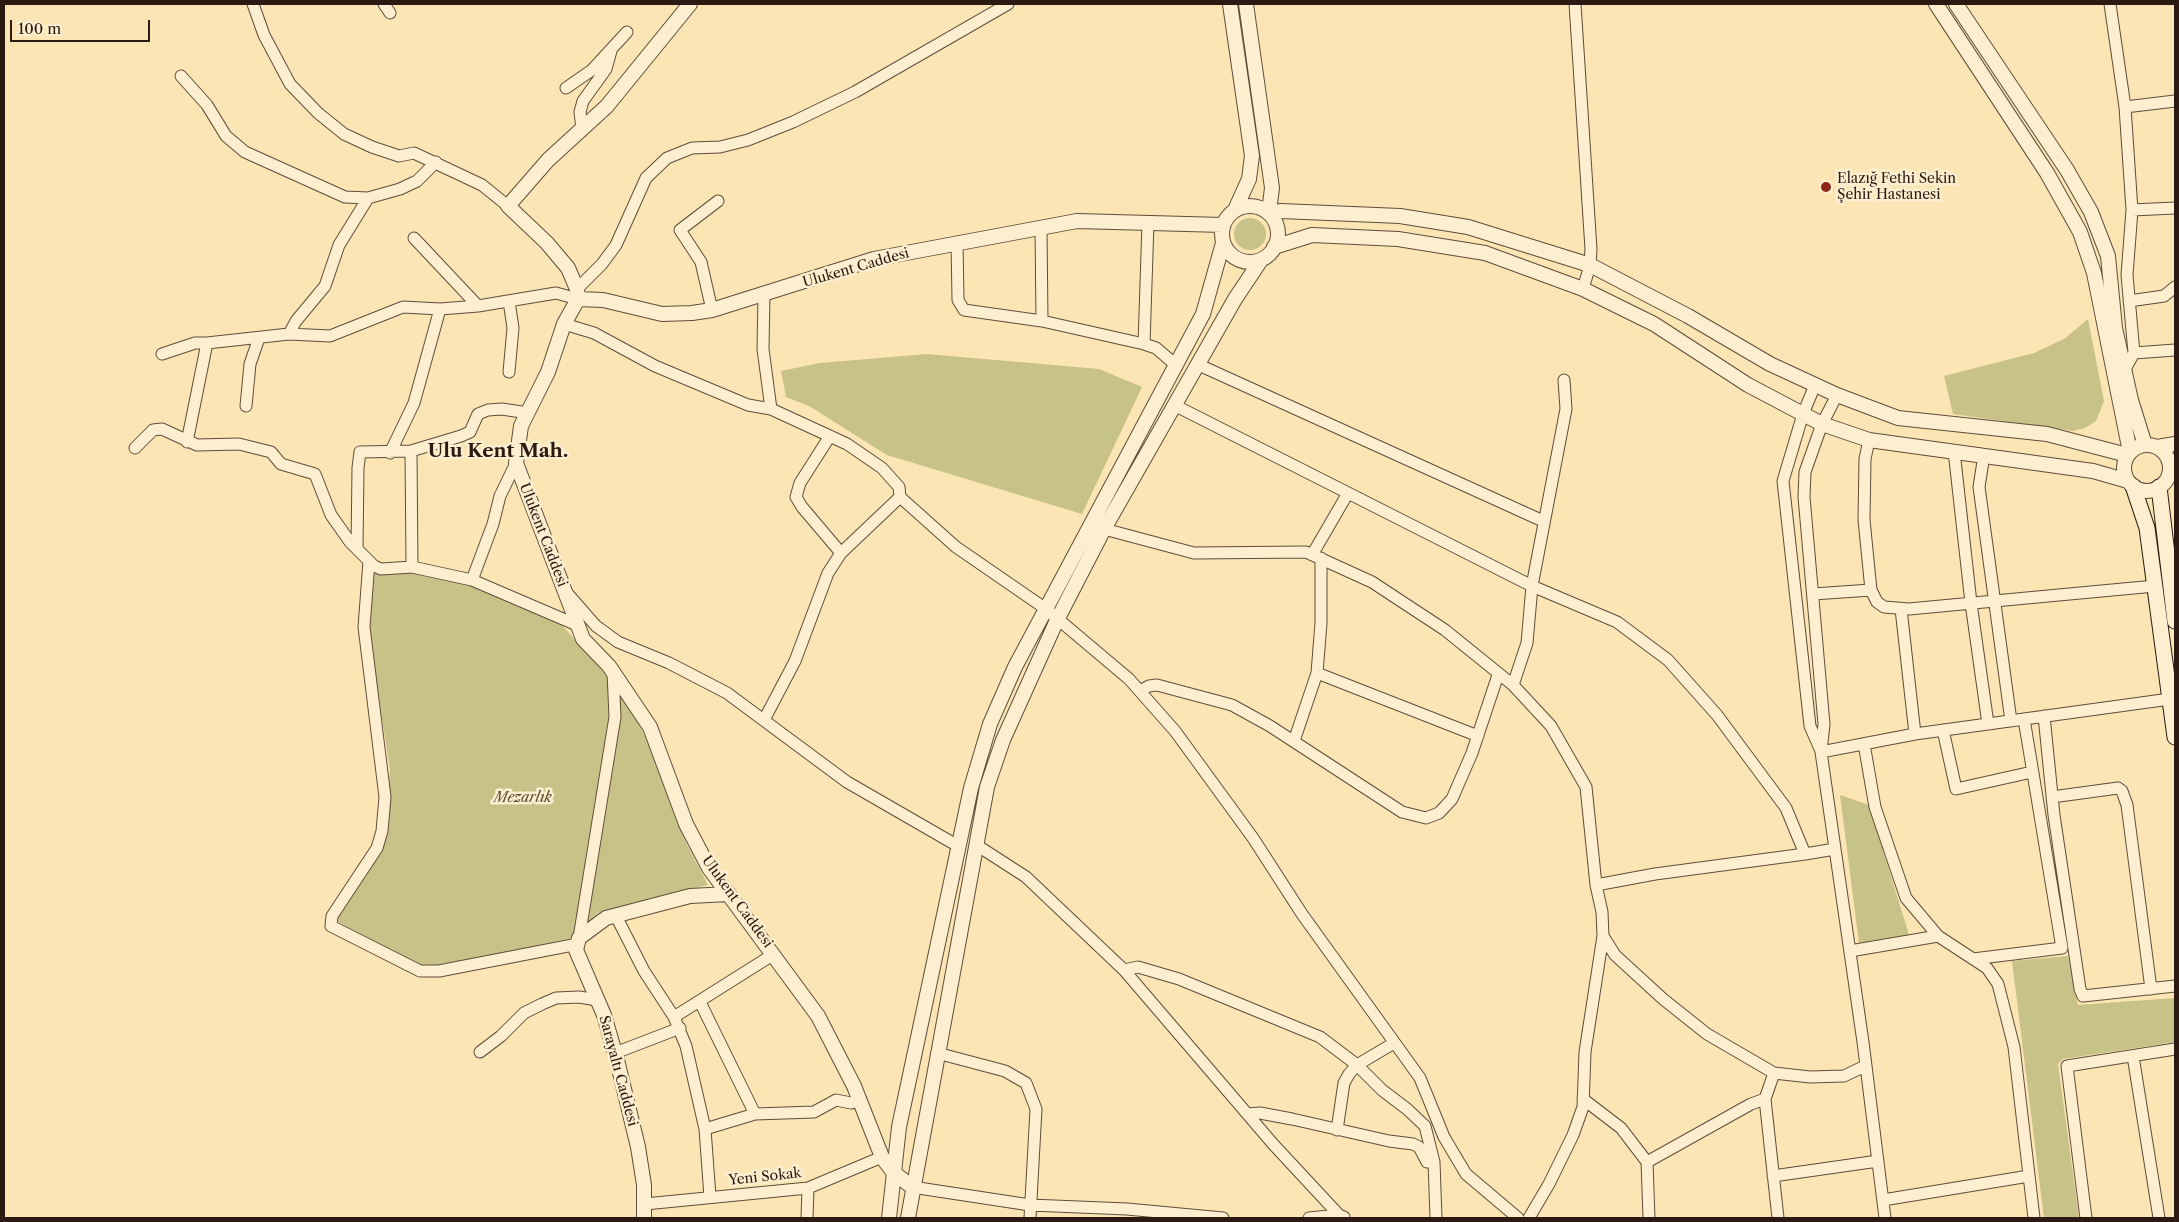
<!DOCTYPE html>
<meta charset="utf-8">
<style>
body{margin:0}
#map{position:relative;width:2179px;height:1222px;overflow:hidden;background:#fbe5b4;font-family:"Libre Caslon Text",serif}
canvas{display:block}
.frame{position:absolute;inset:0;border:5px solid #2b1a11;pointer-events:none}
.scale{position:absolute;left:10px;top:20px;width:140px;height:22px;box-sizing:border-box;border:2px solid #2b1a11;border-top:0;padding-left:6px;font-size:15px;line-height:18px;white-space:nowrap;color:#2b1a11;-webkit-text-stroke:4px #fceece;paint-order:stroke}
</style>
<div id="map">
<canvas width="2179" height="1222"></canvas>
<div class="frame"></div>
<div class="scale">100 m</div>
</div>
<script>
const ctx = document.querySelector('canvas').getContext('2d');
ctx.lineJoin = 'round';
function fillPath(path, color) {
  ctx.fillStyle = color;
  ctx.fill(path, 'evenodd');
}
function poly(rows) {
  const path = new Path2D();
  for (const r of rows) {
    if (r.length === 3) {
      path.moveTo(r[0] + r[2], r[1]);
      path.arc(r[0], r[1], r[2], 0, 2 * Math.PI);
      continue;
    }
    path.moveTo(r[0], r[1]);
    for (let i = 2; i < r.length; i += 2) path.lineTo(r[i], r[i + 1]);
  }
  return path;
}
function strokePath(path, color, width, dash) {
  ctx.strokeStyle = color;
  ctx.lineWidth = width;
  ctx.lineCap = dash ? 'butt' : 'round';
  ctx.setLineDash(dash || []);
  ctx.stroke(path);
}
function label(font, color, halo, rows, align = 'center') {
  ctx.font = font + ' "Libre Caslon Text",serif';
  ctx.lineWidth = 5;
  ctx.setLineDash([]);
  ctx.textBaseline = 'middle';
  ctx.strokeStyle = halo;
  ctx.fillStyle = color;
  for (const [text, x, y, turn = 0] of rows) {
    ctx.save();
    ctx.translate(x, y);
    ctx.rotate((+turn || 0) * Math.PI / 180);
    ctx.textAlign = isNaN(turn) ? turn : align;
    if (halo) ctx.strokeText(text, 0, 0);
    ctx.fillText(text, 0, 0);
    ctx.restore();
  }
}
fillPath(poly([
 [1250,234,16],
 [2088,319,2104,401,2096,421,2085,428,2073,431,1953,414,1944,376,2034,353,2064,339],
 [927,354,1099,369,1142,387,1082,514,887,455,809,406,786,397,781,371,820,363],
 [370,572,421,574,497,592,561,624,607,676,639,724,673,797,685,841,708,885,598,913,569,939,426,969,333,919,382,849,390,770,367,623],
 [1840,795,1869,805,1909,935,1859,943],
 [2068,956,2078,1005,2175,998,2175,1042,2063,1059,2058,1064,2079,1218,2044,1218,2012,961]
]), '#c6c288');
const minor = poly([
 [253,4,264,35,290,84,318,113,344,134,372,147,399,156,414,153,482,185,508,206],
 [384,4,390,13],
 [1575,4,1591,249,1590,265,1583,289],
 [2110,4,2125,107,2132,210,2127,275,2134,353,2125,369],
 [181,76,207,105,226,136,245,152,345,197,368,198,400,189,417,181,436,162],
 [566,88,592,70,627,32],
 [2125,107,2175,101],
 [582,129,580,112,583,101,606,69,611,51],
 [2132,210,2175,208],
 [1041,228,1042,321],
 [414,238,478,306],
 [957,242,958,300,964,310,1042,321,1144,344,1156,348,1177,366],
 [577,289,602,264,616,245,646,178,667,158,692,148,720,147,748,140,793,122,855,92,1008,4],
 [764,295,763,349,771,409,847,444,882,468,899,487,900,497,956,547,1046,609,1129,679,1175,731,1253,838,1302,914,1420,1078,1444,1137,1466,1174,1518,1218],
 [509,301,513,328,509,372],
 [2129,301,2164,296,2175,287],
 [712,310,701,262,680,230,718,201],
 [564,324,594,333,655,366,748,405,771,409],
 [289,334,296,321,325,286,339,245,368,198],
 [1144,344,1148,223],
 [2134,353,2175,350],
 [162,354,195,343,207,343],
 [1199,365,1543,521],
 [1815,385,1803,414,1783,481,1810,726,1821,751],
 [1837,395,1822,424,1805,472,1804,497,1824,724,1821,752,1863,1042,1885,1218],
 [246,406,250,364,259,338],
 [1176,406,1532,586,1617,622,1668,660,1717,715,1786,808,1805,854,1835,849],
 [830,436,800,483,796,497,802,507,841,553],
 [1869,440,1865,459,1864,520,1871,590,1877,602,1884,607,1909,609,2155,586],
 [187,442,207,343,289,334,330,336,403,307,440,309,478,306,556,293,578,299],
 [135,448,153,430,162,429,197,445,239,444,271,452,281,464,315,474,331,515,350,542,374,566,381,569,412,567,472,580,577,625],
 [411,451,412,567],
 [1954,451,1971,603,1988,724],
 [390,453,414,403,440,309],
 [1984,455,1979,487,2011,721],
 [1104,529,1194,553,1306,552,1372,582,1445,630,1513,685,1551,726,1586,787,1596,885,1602,912,1603,936,1615,955,1663,999,1707,1034,1774,1073,1810,1077,1844,1076,1865,1066],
 [357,549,358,468,360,452,411,451,461,436,470,432,478,414,488,410,502,409,528,413],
 [1312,555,1348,493],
 [369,561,364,627,385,797,382,831,377,848,332,916,331,926,420,971,439,971,578,944],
 [472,580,493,524,500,496,516,463],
 [568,594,596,626,618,642,669,663,727,693,847,782,958,846],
 [1813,594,1871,590],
 [1901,609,1915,734],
 [1317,673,1478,736],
 [1513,685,1527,643,1532,586,1566,409,1564,380],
 [1140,691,1149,686,1157,685,1232,705,1270,726,1402,812,1426,818,1439,813,1452,799,1472,753,1498,675],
 [2044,716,2054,815,2080,989,2083,996,2175,986],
 [764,720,795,661,828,573,841,553,900,497],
 [1943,730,1956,789,2032,772],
 [1294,741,1317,673,1321,623,1321,558],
 [1864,744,1875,807,1906,898,1938,936,1987,968,1998,984,2014,1047,2034,1218],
 [1821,752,1915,734,2170,699],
 [2052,797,2118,788,2122,791,2127,805,2151,989],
 [978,846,1026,877,1124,970,1273,1144,1339,1215],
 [1596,885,1655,874,1805,854],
 [616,916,644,971,674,1017,686,1046,705,1129,710,1197],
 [579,938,615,717,613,672],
 [1850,951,1938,936],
 [1973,959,2062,948,2024,719],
 [1124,970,1138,967,1179,979,1320,1037,1357,1065,1382,1090,1407,1109,1425,1126,1434,1162,1436,1218],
 [700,1002,755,1114],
 [674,1017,774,954],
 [480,1052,501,1036,524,1013,542,1004,556,998,579,997,597,1000],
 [615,1053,680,1028],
 [937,1053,1005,1071,1026,1083,1036,1109,1030,1218],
 [2133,1056,2159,1218],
 [1774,1073,1765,1099,1778,1218],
 [1583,1099,1621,1128,1647,1162,1649,1218],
 [1248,1114,1260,1113,1292,1119,1389,1141,1413,1144,1419,1147,1427,1162,1434,1162],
 [705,1129,755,1114,814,1112,836,1100,851,1103,860,1100],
 [1337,1130,1344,1083,1349,1074,1357,1065,1394,1043],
 [1647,1162,1751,1104,1765,1099],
 [1773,1176,1878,1161],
 [912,1187,1030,1205,1127,1209,1223,1218],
 [1883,1200,2029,1176],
 [645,1204,808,1188,882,1157],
 [807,1218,808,1188],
 [1309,1218,1339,1215,1344,1217],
 [1529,1218,1549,1184,1573,1135,1583,1107,1585,1052,1603,936],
 [2086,1218,2067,1066,2175,1049]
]);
const tertiary = poly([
 [1230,4,1252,156,1249,179,1235,210],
 [1246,4,1272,188,1270,204,1267,212],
 [1936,4,2047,173,2080,232,2094,273,2130,452],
 [1956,4,2067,170,2091,212,2108,256,2115,328,2131,400,2145,445],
 [1250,234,28],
 [1269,213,1281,211,1400,216,1468,227,1590,265,1688,316,1770,364,1837,395,1898,418,2047,434,2127,455],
 [1274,247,1312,235,1398,239,1485,253,1583,289,1654,324,1748,385,1822,424,1869,440,2093,471,2128,481],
 [578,299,577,289,568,268,547,243,508,206,548,160,607,106,690,4],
 [2147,468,23],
 [2157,447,2175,444],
 [912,1187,893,1172,882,1157,854,1086,818,1016,709,868,686,824,650,727,609,666,583,639,516,463,521,426,548,372,564,324,578,299,603,300,662,314,692,313,712,310,874,259,1077,221,1223,225],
 [644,1218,644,1185,638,1147,617,1060,604,1015,576,950,579,938,606,918,690,896,729,894],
 [889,1218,899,1127,971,788,990,724,1015,667,1203,314,1223,243],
 [908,1218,987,787,1003,740,1057,620,1104,529,1235,299,1261,260]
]);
const secondary = poly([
 [2133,486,2147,528,2175,737],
 [2159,487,2175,621]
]);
strokePath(minor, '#5f4d3a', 13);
strokePath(tertiary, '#5f4d3a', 16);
strokePath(secondary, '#2b1a11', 17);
strokePath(minor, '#fceece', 11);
strokePath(tertiary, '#fceece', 14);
strokePath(secondary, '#fceece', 15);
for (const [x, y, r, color] of [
 [1826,187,6,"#8f2418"]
]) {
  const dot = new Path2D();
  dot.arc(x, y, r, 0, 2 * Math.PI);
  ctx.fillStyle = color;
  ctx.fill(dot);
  strokePath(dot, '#fceece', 2);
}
label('14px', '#2b1a11', '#fceece', [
 ["Elazığ Fethi Sekin",1837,179],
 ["Şehir Hastanesi",1837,195]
], 'left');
label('14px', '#2b1a11', '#fceece', [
 ["Ulukent Caddesi",856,268,-16],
 ["Ulukent Caddesi",543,535,69],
 ["Ulukent Caddesi",737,902,54],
 ["Sarayaltı Caddesi",618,1071,75],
 ["Yeni Sokak",765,1177,-6]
]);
label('italic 14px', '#5a4c35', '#fceece', [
 ["Mezarlık",523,798]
]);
label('bold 19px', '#2b1a11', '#fceece', [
 ["Ulu Kent Mah.",498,452]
]);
</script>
